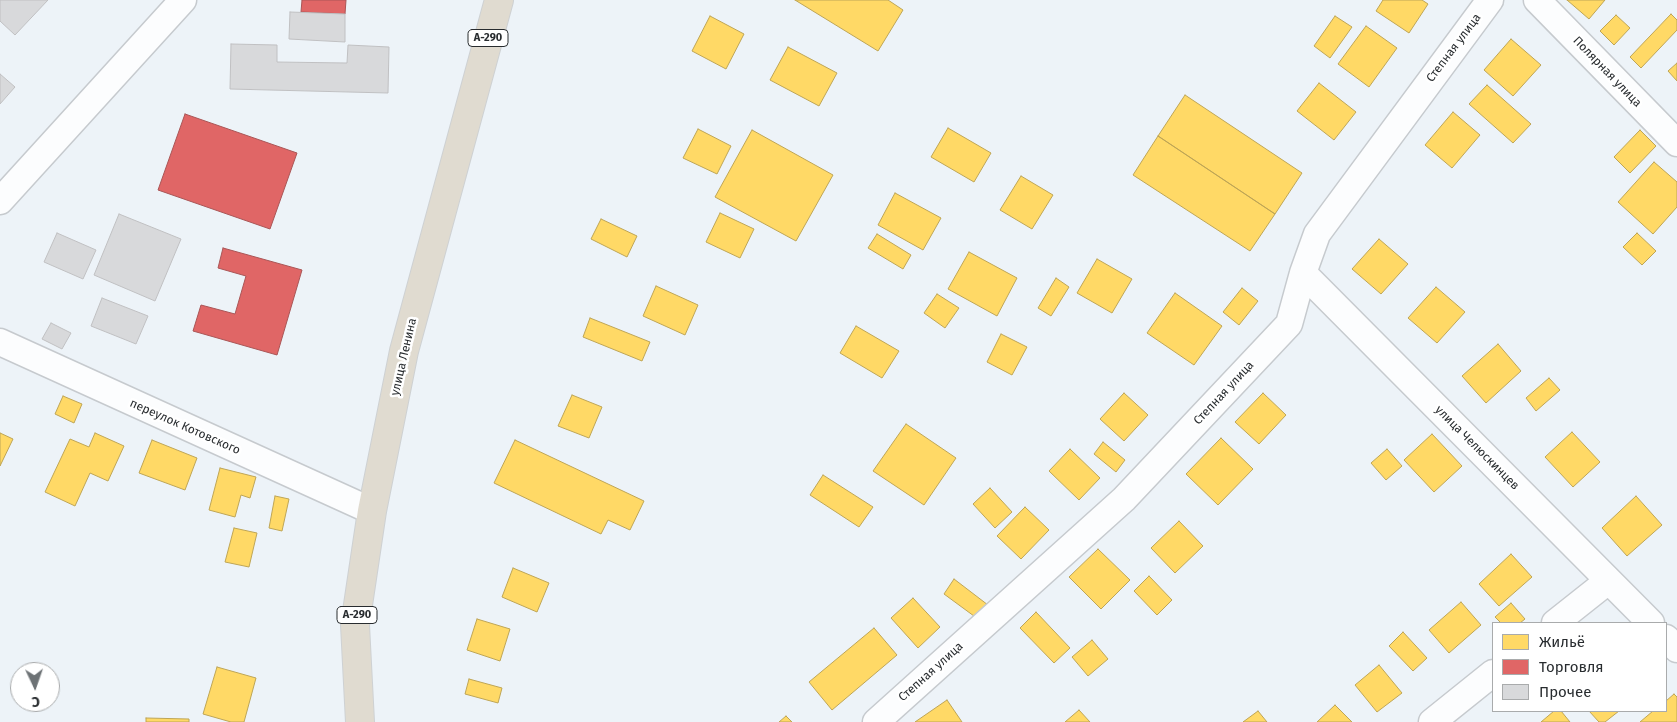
<!DOCTYPE html>
<meta charset="utf-8">
<style>
body{margin:0}
#map{position:relative;width:1677px;height:722px;overflow:hidden;background:#edf3f8;font-family:"Fira Sans",sans-serif}
canvas{display:block}
.legend{position:absolute;left:1492px;top:622px;width:175px;height:90px;box-sizing:border-box;background:#fff;border:1px solid #a9abac;margin:0;padding:6px 9px;list-style:none;font-size:15px;color:#282c2f}
.legend li{display:flex;align-items:center;gap:10px;height:25px}
.legend b{width:25px;border:1px solid #a9abac}
.north{position:absolute;left:10px;top:662px;width:50px;height:50px;box-sizing:border-box;background:#fff;border:1px solid #a9abac;border-radius:50%;rotate:177deg;font-size:14px;font-weight:700;line-height:20px;text-align:center;color:#282c2f}
.north::after{content:'';display:block;margin:auto;width:18px;height:22px;background:#6d7275;clip-path:polygon(50% 0,100% 100%,50% 72%,0 100%)}
</style>
<div id="map">
<canvas width="1677" height="722"></canvas>
<ul class="legend">
<li><b style="height:14px;background:#ffd966"></b>Жильё</li>
<li><b style="height:14px;background:#e06666"></b>Торговля</li>
<li><b style="height:14px;background:#d8d9db"></b>Прочее</li>
</ul>
<div class="north">С</div>
</div>
<script>
const ctx = document.querySelector('canvas').getContext('2d');
ctx.lineJoin = 'round';
function fillPath(path, color) {
  ctx.fillStyle = color;
  ctx.fill(path, 'evenodd');
}
function poly(rows) {
  const path = new Path2D();
  for (const r of rows) {
    path.moveTo(r[0], r[1]);
    for (let i = 2; i < r.length; i += 2) path.lineTo(r[i], r[i + 1]);
  }
  return path;
}
function strokePath(path, color, width, dash) {
  ctx.strokeStyle = color;
  ctx.lineWidth = width;
  ctx.lineCap = dash ? 'butt' : 'round';
  ctx.setLineDash(dash || []);
  ctx.stroke(path);
}
function label(font, color, halo, rows, align = 'center') {
  ctx.font = font + ' "Fira Sans",sans-serif';
  ctx.lineWidth = 5;
  ctx.setLineDash([]);
  ctx.textBaseline = 'middle';
  ctx.strokeStyle = halo;
  ctx.fillStyle = color;
  for (const [text, x, y, turn = 0] of rows) {
    ctx.save();
    ctx.translate(x, y);
    ctx.rotate((+turn || 0) * Math.PI / 180);
    ctx.textAlign = isNaN(turn) ? turn : align;
    if (halo) ctx.strokeText(text, 0, 0);
    ctx.fillText(text, 0, 0);
    ctx.restore();
  }
}
const homes = poly([
 [795,0,888,0,903,10,878,51,795,0],
 [1383,0,1422,0,1428,4,1409,33,1376,11,1383,0],
 [1567,0,1605,0,1589,19,1567,0],
 [1671,14,1677,20,1677,30,1641,68,1630,57,1671,14],
 [1616,15,1630,28,1614,45,1600,31,1616,15],
 [710,16,744,34,726,69,692,51,710,16],
 [1335,16,1352,27,1330,58,1314,46,1335,16],
 [1366,26,1397,48,1369,87,1338,64,1366,26],
 [1511,39,1541,65,1513,96,1484,70,1511,39],
 [788,47,837,73,819,106,770,80,788,47],
 [1677,63,1677,81,1668,71,1677,63],
 [1319,83,1356,112,1334,140,1297,111,1319,83],
 [1487,85,1531,124,1513,143,1469,104,1487,85],
 [1185,95,1302,173,1275,214,1158,136,1185,95],
 [1453,112,1480,135,1452,168,1425,145,1453,112],
 [948,128,991,153,974,182,931,157,948,128],
 [698,129,731,146,717,174,683,158,698,129],
 [752,130,833,175,796,241,715,197,752,130],
 [1640,130,1656,146,1630,173,1614,157,1640,130],
 [1158,136,1275,214,1250,251,1133,175,1158,136],
 [1654,162,1677,182,1677,207,1653,234,1618,202,1654,162],
 [1021,176,1053,195,1032,229,1000,210,1021,176],
 [895,193,941,218,923,250,878,225,895,193],
 [720,213,754,229,740,258,706,242,720,213],
 [601,219,637,236,627,257,591,239,601,219],
 [1637,233,1656,251,1642,265,1623,247,1637,233],
 [877,234,911,255,903,269,868,248,877,234],
 [1379,239,1408,264,1381,294,1352,269,1379,239],
 [969,252,1017,278,997,316,948,289,969,252],
 [1097,259,1132,279,1112,313,1077,293,1097,259],
 [1056,278,1069,287,1051,316,1038,308,1056,278],
 [656,286,698,305,685,335,643,316,656,286],
 [1436,287,1465,312,1437,343,1408,318,1436,287],
 [1242,288,1258,301,1239,325,1223,312,1242,288],
 [1175,293,1222,326,1194,365,1147,333,1175,293],
 [937,294,959,308,945,328,924,313,937,294],
 [590,318,650,342,642,361,583,337,590,318],
 [856,326,899,351,882,378,840,353,856,326],
 [1001,334,1027,347,1012,375,987,362,1001,334],
 [1498,344,1521,371,1486,403,1462,376,1498,344],
 [1549,378,1560,390,1536,411,1526,398,1549,378],
 [1124,393,1148,415,1124,441,1100,419,1124,393],
 [1263,393,1286,415,1259,444,1235,422,1263,393],
 [572,395,602,407,589,438,558,426,572,395],
 [63,396,82,404,74,423,55,414,63,396],
 [906,424,956,458,924,505,873,471,906,424],
 [1572,432,1600,462,1573,487,1545,457,1572,432],
 [0,433,13,439,0,466,0,433],
 [95,433,124,446,108,481,90,473,75,506,45,492,70,439,89,447,95,433],
 [1432,434,1462,466,1434,492,1404,460,1432,434],
 [1221,438,1253,469,1218,505,1186,474,1221,438],
 [152,440,197,458,185,490,139,473,152,440],
 [515,440,644,501,630,530,608,520,601,534,494,483,515,440],
 [1103,442,1125,460,1116,472,1094,454,1103,442],
 [1070,449,1100,478,1079,500,1049,471,1070,449],
 [1387,449,1402,466,1386,480,1371,463,1387,449],
 [220,468,256,477,250,498,241,495,235,517,209,510,220,468],
 [823,475,873,507,859,527,810,495,823,475],
 [990,488,1012,512,995,528,973,504,990,488],
 [275,496,289,499,282,531,269,528,275,496],
 [1636,496,1662,525,1627,556,1602,528,1636,496],
 [1025,507,1049,530,1021,559,997,536,1025,507],
 [1179,521,1203,546,1175,573,1151,548,1179,521],
 [234,528,257,533,249,567,225,562,234,528],
 [1098,549,1130,580,1101,609,1069,577,1098,549],
 [1511,554,1532,577,1499,606,1479,584,1511,554],
 [513,568,549,583,537,612,502,597,513,568],
 [1149,576,1172,600,1157,615,1134,591,1149,576],
 [954,579,988,605,978,619,944,594,954,579],
 [913,598,940,627,918,648,891,618,913,598],
 [1461,602,1481,625,1449,653,1429,630,1461,602],
 [1511,603,1525,619,1520,623,1501,623,1495,617,1511,603],
 [1036,612,1070,648,1054,663,1020,628,1036,612],
 [477,619,510,629,500,661,467,650,477,619],
 [874,628,897,655,832,710,809,682,874,628],
 [1403,632,1427,658,1413,671,1389,646,1403,632],
 [1092,640,1108,659,1088,676,1072,657,1092,640],
 [1379,665,1402,693,1377,712,1355,685,1379,665],
 [217,667,256,678,244,722,231,722,203,714,217,667],
 [469,679,502,688,498,703,465,694,469,679],
 [1674,694,1677,697,1677,722,1640,722,1653,711,1666,711,1666,701,1674,694],
 [947,700,962,722,915,722,947,700],
 [1335,705,1352,722,1317,722,1335,705],
 [1079,710,1090,722,1065,722,1079,710],
 [1258,711,1267,722,1243,722,1258,711],
 [1554,711,1561,711,1570,722,1541,722,1554,711],
 [1589,711,1619,711,1605,722,1599,722,1589,711],
 [786,716,792,722,779,722,786,716],
 [146,718,189,719,189,722,146,722,146,718]
]);
fillPath(homes, '#ffd966');
strokePath(homes, '#bea556', 1);
const shops = poly([
 [302,0,346,0,345,14,301,12,302,0],
 [185,114,297,153,270,229,158,190,185,114],
 [223,248,302,270,277,355,193,331,201,305,235,314,246,276,218,268,223,248]
]);
fillPath(shops, '#e06666');
strokePath(shops, '#a95556', 1);
const building = poly([
 [0,0,48,0,15,35,0,21,0,0],
 [290,12,345,14,345,42,289,39,290,12],
 [231,44,277,45,277,62,347,63,348,45,389,47,388,93,230,89,231,44],
 [0,74,15,87,0,104,0,74],
 [119,214,181,239,155,301,94,275,119,214],
 [57,233,96,250,83,279,44,262,57,233],
 [102,298,148,316,136,344,91,326,102,298],
 [51,323,71,333,62,349,42,339,51,323]
]);
fillPath(building, '#d8d9db');
strokePath(building, '#c0c0c2', 1);
const street = poly([
 [1537,0,1677,143],
 [0,201,183,0],
 [1303,273,1651,623],
 [0,342,372,511],
 [1555,623,1608,581],
 [1666,638,1677,649],
 [876,722,1124,499,1289,324,1303,273,1317,234,1490,0],
 [1432,722,1493,673]
]);
const highway = poly([
 [360,722,355,625,372,511,404,351,499,0]
]);
strokePath(street, '#c6cace', 29);
strokePath(highway, '#ced1d3', 30);
strokePath(street, '#fcfdfe', 26);
strokePath(highway, '#e0dbd0', 28);
for (const [x, y, w] of [
 [488,38,40],
 [357,615,40]
]) {
  const box = new Path2D();
  box.roundRect(x - w / 2, y - 8.5, w, 17, 4);
  ctx.fillStyle = '#fff';
  ctx.fill(box);
  strokePath(box, '#282c2f', 1);
}
label('bold 11px', '#282c2f', null, [
 ["А-290",488,38],
 ["А-290",357,615]
]);
label('12px', '#282c2f', '#fff', [
 ["Степная улица",1454,48,-53],
 ["Полярная улица",1607,72,46],
 ["улица Ленина",404,357,-77],
 ["Степная улица",1224,393,-47],
 ["переулок Котовского",185,427,24],
 ["улица Челюскинцев",1477,448,45],
 ["Степная улица",931,672,-42]
]);
</script>
